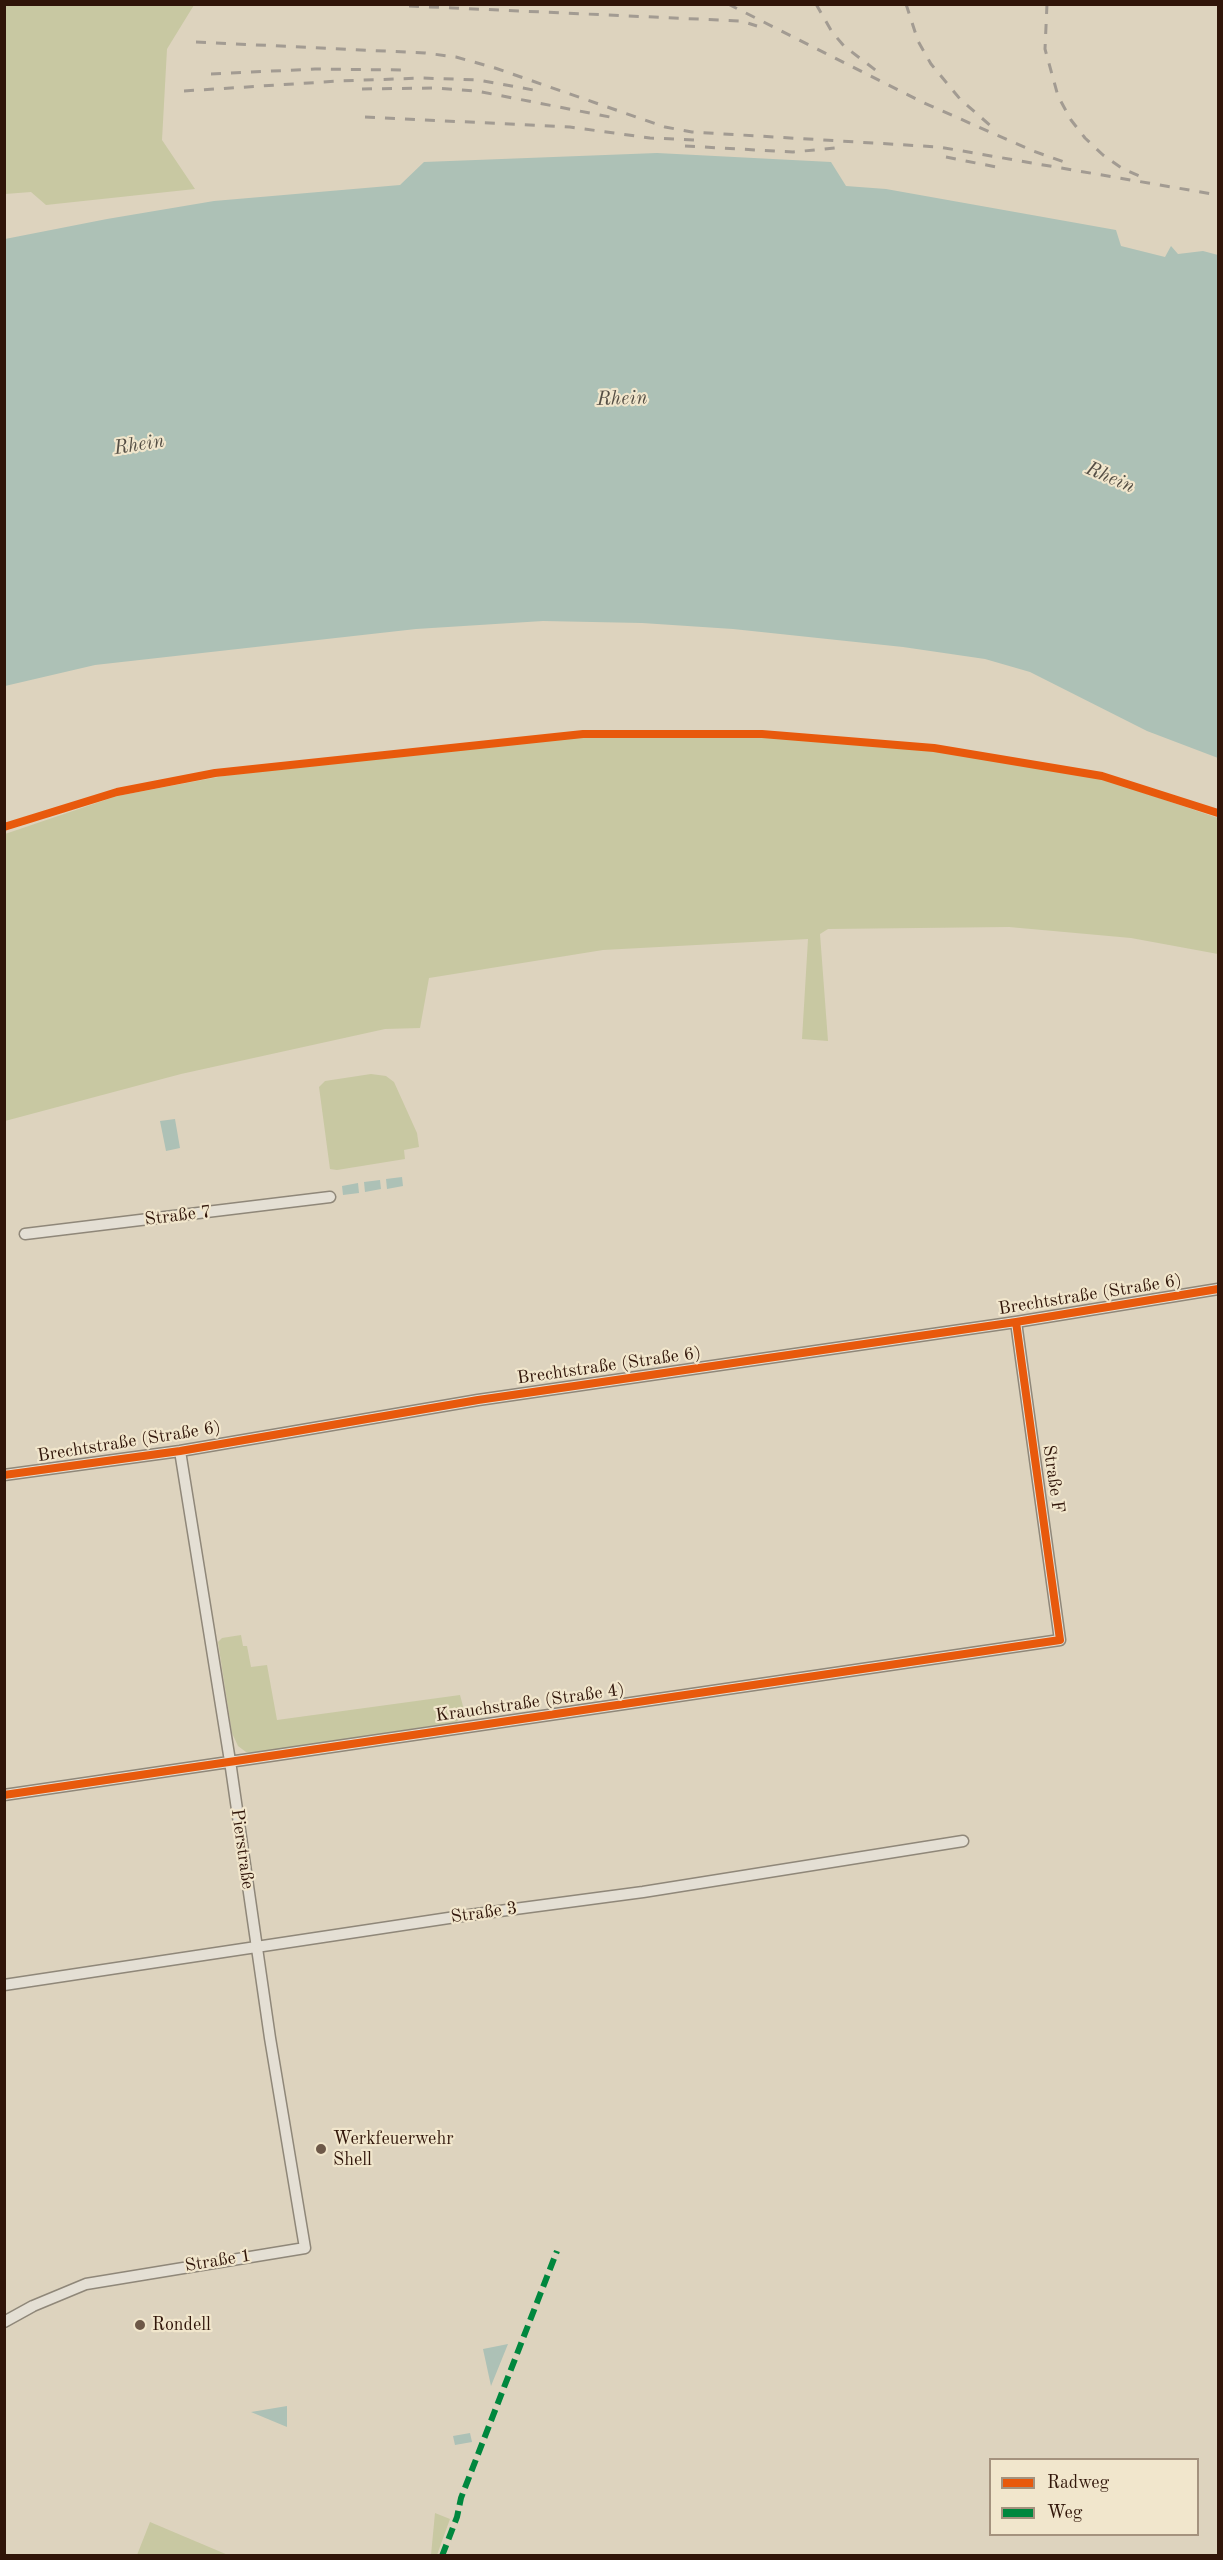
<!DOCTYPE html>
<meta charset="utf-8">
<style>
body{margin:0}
#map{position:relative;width:1223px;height:2560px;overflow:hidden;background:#ddd3be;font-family:"Old Standard TT",serif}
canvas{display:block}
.frame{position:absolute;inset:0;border:6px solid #301509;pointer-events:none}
.legend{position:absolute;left:989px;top:2458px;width:210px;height:78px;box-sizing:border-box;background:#f1e6cc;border:2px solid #a4927e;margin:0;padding:8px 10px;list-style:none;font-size:18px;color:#301509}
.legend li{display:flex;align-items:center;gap:12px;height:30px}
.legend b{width:30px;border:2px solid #a4927e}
</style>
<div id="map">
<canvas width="1223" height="2560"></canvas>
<div class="frame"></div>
<ul class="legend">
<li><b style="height:8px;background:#e8590c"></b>Radweg</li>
<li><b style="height:8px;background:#00873e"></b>Weg</li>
</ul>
</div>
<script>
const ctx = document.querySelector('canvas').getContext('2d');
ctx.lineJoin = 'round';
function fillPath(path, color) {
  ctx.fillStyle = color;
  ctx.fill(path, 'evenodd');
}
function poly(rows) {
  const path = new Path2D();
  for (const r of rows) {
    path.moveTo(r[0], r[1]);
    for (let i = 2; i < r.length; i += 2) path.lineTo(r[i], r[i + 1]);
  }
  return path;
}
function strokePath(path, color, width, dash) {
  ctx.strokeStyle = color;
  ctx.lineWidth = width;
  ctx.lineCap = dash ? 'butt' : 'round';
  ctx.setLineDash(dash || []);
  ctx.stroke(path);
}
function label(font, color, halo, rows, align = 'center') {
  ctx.font = font + ' "Old Standard TT",serif';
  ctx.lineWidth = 4.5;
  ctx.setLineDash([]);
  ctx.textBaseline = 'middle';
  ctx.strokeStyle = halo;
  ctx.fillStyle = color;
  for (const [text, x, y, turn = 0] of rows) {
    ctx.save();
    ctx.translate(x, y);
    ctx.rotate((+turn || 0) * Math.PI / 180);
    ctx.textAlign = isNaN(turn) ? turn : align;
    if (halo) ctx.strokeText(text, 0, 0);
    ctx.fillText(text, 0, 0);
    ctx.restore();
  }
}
fillPath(poly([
 [5,4,194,5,167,49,162,140,195,189,46,205,31,192,5,194],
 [762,737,933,751,1103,779,1218,818,1218,954,1131,938,1009,927,828,929,820,934,828,1041,802,1039,808,939,603,950,429,978,420,1028,385,1029,181,1074,5,1121,5,834,117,796,229,775,575,738],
 [371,1074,386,1076,394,1082,417,1133,419,1147,404,1150,405,1159,337,1170,330,1169,319,1087,325,1081],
 [241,1635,243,1646,247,1646,251,1667,267,1665,277,1720,460,1695,464,1710,457,1722,253,1753,246,1752,238,1746,232,1733,218,1642,222,1638],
 [435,2513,450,2519,437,2555,431,2555],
 [150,2522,228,2555,137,2555]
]), '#c8c8a2');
fillPath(poly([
 [657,153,831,162,846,186,886,189,1116,230,1121,246,1165,257,1171,246,1178,254,1203,251,1218,255,1218,758,1147,731,1030,672,985,659,903,647,733,629,642,623,543,621,416,629,95,665,5,686,5,239,107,219,214,201,400,185,424,162],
 [175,1119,180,1148,166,1151,160,1121],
 [402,1177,403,1186,387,1189,386,1179],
 [380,1180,381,1189,365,1192,364,1182],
 [358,1183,359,1193,343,1195,342,1186],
 [508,2344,491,2386,483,2349],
 [287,2406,287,2427,251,2412],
 [470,2433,472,2442,455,2445,453,2436]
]), '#adc1b6');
const street = poly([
 [25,1234,330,1197],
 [4,1475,180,1451,478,1400,1016,1322,1218,1289],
 [4,1795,1060,1640,1016,1322],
 [4,1985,462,1916,643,1892,963,1841],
 [4,2322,33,2306,86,2284,305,2248,270,2038,230,1761,180,1451]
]);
strokePath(street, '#8f8779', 13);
strokePath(street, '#e4dfd4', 10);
strokePath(poly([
 [728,4,922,102,1033,151,1070,164],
 [816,4,832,32,844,46,878,72],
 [906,4,918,41,931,64,960,99,992,127],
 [1047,4,1045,49,1058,96,1071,120,1085,138,1103,155,1123,169,1144,178],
 [409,6,741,21,757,26],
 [196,42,425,53,456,57,495,68,665,127,692,132,939,147,1218,195],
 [211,74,315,69,404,70],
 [362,89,433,88,477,91,615,118],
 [184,91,339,81,423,78,478,80,539,91],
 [365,117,570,127,650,138,695,140],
 [685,146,793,152,835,148],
 [946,157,996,167]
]), '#a29b92', 3, [10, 10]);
strokePath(poly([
 [442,2556,457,2517,461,2498,557,2251]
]), '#00873e', 6, [12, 6]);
strokePath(poly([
 [4,827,117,792,215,773,583,734,762,734,934,748,1102,776,1218,813],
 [4,1475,180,1451,478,1400,1016,1322,1218,1289],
 [4,1795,1060,1640,1016,1322]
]), '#e8590c', 8);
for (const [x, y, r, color] of [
 [321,2149,6,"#6d5848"],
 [140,2325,6,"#6d5848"]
]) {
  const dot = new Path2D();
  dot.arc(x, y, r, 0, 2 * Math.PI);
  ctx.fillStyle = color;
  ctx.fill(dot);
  strokePath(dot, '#f1e6cc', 2);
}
label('18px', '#301509', '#f1e6cc', [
 ["Straße 7",178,1216,-7],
 ["Brechtstraße (Straße 6)",1090,1295,-9],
 ["Brechtstraße (Straße 6)",609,1366,-8],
 ["Brechtstraße (Straße 6)",129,1442,-9],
 ["Straße F",1053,1479,82],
 ["Krauchstraße (Straße 4)",530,1703,-8],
 ["Pierstraße",242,1849,82],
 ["Straße 3",484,1913,-8],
 ["Straße 1",218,2261,-9]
]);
label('18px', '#301509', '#f1e6cc', [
 ["Werkfeuerwehr",333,2139],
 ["Shell",333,2160],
 ["Rondell",152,2325]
], 'left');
label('italic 20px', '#544e44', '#f1e6cc', [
 ["Rhein",622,399,-2],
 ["Rhein",139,445,-9],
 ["Rhein",1110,478,23]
]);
</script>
